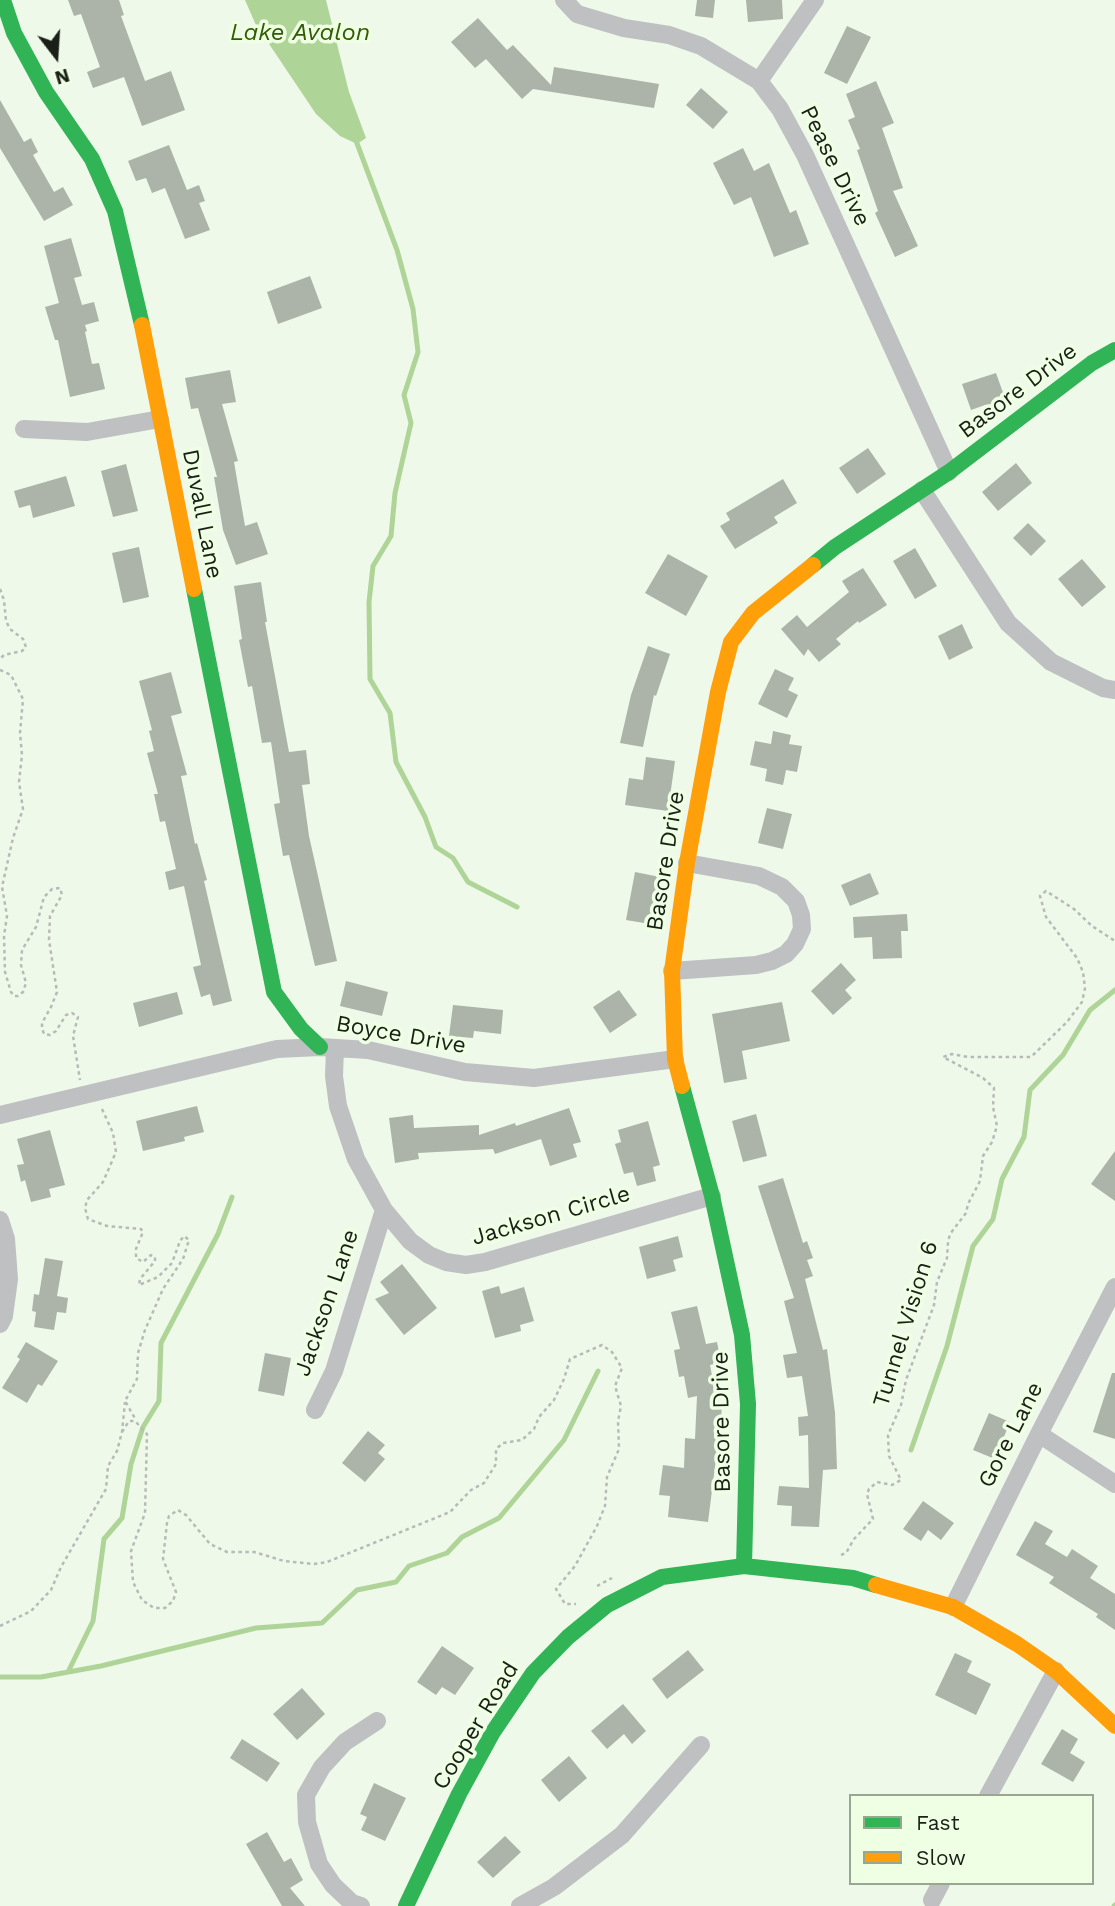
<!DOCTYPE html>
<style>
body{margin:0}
#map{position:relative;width:1115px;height:1906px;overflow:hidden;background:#eff9ea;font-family:"Work Sans",sans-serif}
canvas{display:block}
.legend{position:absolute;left:849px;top:1794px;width:245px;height:91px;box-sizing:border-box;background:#eeffe4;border:2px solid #99a692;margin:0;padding:9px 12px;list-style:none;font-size:21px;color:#1a2017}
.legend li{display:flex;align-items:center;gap:14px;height:35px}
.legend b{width:35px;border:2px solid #99a692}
.north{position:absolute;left:21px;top:21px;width:70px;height:70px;-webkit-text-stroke:5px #eeffe4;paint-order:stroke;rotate:163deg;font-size:19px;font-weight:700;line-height:28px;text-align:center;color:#1a2017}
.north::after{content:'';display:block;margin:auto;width:24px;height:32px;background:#1a2017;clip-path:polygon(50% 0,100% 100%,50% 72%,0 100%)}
</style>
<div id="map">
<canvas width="1115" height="1906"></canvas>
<ul class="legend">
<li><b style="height:9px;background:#30b455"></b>Fast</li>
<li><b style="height:9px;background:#ff9f0a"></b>Slow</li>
</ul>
<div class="north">N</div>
</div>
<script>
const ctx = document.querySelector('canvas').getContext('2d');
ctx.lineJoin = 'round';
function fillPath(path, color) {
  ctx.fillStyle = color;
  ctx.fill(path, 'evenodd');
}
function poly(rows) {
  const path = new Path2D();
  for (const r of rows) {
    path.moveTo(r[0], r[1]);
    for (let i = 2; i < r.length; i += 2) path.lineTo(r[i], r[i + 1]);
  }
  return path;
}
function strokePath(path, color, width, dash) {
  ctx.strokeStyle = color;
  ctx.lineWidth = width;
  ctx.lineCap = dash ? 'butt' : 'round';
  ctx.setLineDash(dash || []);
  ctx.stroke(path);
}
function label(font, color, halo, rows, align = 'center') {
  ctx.font = font + ' "Work Sans",sans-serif';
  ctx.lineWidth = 7;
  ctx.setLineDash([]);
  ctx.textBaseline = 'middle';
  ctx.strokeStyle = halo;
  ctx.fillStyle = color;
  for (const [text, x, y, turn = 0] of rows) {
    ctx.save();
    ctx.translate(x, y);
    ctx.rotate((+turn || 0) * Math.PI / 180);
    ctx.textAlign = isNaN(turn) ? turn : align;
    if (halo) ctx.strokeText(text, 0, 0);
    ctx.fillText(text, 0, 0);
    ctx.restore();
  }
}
fillPath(poly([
 [245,0,326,0,349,92,366,138,357,144,340,136,316,114,255,23]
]), '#afd497');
strokePath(poly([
 [355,138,397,250,413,309,418,352,404,395,411,423,395,493,391,536,373,566,369,602,370,679,390,713,396,762,425,817,436,847,453,858,468,882,517,907],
 [911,1450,947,1346,973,1246,993,1219,1002,1179,1024,1137,1030,1090,1063,1055,1090,1010,1115,990],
 [68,1672,93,1621,104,1539,122,1518,131,1464,143,1427,159,1401,161,1343,218,1234,232,1197],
 [0,1677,41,1677,101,1666,256,1628,322,1623,357,1590,396,1582,409,1566,447,1553,462,1537,499,1518,564,1440,598,1371],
 [1114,1906,1115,1905]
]), '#afd497', 5);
fillPath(poly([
 [68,0,119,0,124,15,121,16,145,81,171,71,185,110,142,126,124,77,93,88,87,72,100,67,81,14,74,16],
 [697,0,715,0,713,18,695,16],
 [746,0,782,0,783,19,748,22],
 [478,18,507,50,513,45,551,85,554,67,659,84,654,108,533,89,522,99,486,59,475,68,451,42],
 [847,26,871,37,847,84,824,73],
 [876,81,894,123,882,128,903,188,893,191,918,246,895,257,875,213,878,211,857,150,860,149,848,120,855,117,846,94],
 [701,88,728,112,713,129,686,105],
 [0,100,24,142,31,138,38,152,33,155,54,192,63,187,73,205,44,221,0,148],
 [169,145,187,190,199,185,205,201,199,203,210,230,185,239,165,188,152,193,146,178,136,181,128,161],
 [743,148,754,171,769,163,790,213,796,210,809,244,774,257,751,197,734,205,713,163],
 [71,238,82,276,74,278,82,305,94,302,99,321,85,325,87,331,85,332,92,364,99,363,105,389,70,397,58,340,55,340,45,307,59,303,44,246],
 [310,276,322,308,278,324,267,292],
 [230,370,236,402,222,404,238,461,234,462,245,526,257,522,268,554,236,565,223,530,214,477,217,477,198,408,191,409,185,378],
 [996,373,1006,401,986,408,985,405,971,410,962,384],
 [868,448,886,474,857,494,839,468],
 [1016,463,1032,483,998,511,982,492],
 [126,464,138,511,113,517,101,471],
 [66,476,75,506,33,518,30,505,19,508,14,491],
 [783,479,797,503,774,517,778,523,735,549,720,526,730,520,726,513],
 [1028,523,1046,541,1031,556,1013,538],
 [139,547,149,597,123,603,112,553],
 [915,548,937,586,915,599,893,561],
 [668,554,708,576,686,616,645,593],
 [1082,559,1106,587,1082,607,1058,579],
 [863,568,887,605,859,623,858,621,836,639,841,644,819,662,808,649,804,656,781,629,797,615,807,627,849,592,842,581],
 [261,582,267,622,265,622,289,752,306,750,310,784,302,785,309,836,337,961,315,966,289,855,283,856,274,804,280,803,271,742,262,743,252,686,248,687,239,640,242,639,234,586],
 [962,624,973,648,949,660,938,636],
 [648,646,670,654,656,696,654,695,643,747,620,743,631,695],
 [775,669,794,678,788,690,798,695,787,718,758,704],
 [171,672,182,713,171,716,187,775,181,776,195,844,197,843,207,880,204,881,232,1001,213,1006,210,994,201,997,193,967,201,965,184,886,169,890,165,872,176,869,165,821,160,822,154,794,158,794,147,753,154,751,149,731,152,730,139,681],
 [773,731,791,735,789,744,802,746,797,772,786,770,783,785,765,781,767,769,750,765,755,741,771,744],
 [646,757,675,761,668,811,625,805,629,778,643,780],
 [767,808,792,814,783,849,758,843],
 [635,872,660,877,650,924,626,920],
 [870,873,879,894,850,906,841,885],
 [907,914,908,931,901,931,902,958,873,959,872,937,854,938,853,917],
 [841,963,856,980,845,990,852,998,833,1015,811,991],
 [346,981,388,992,382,1016,340,1006],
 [619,990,637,1015,610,1033,593,1007],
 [177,992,183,1014,139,1027,133,1003],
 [782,1002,790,1041,742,1051,747,1079,724,1083,712,1014],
 [453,1005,503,1010,501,1034,474,1031,473,1038,449,1036],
 [197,1106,204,1132,184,1137,185,1141,143,1151,136,1121],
 [569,1108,581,1142,573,1144,577,1157,550,1166,541,1139,495,1154,493,1149,418,1153,419,1159,395,1163,389,1118,413,1115,414,1128,479,1125,479,1135,515,1123,516,1126],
 [756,1114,767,1156,743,1162,732,1121],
 [648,1121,660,1165,653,1167,656,1181,637,1186,633,1172,624,1174,615,1144,621,1142,618,1130],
 [50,1130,65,1185,49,1189,51,1197,31,1202,25,1180,21,1182,17,1165,24,1164,17,1139],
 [1115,1151,1115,1201,1091,1184],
 [783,1178,803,1243,807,1241,813,1258,807,1260,813,1276,805,1279,823,1350,827,1349,835,1413,837,1469,823,1470,819,1527,791,1526,792,1506,777,1505,779,1486,809,1488,808,1435,799,1436,798,1417,808,1416,802,1376,787,1378,783,1355,797,1353,784,1301,794,1298,758,1186],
 [678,1236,683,1257,673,1260,676,1271,647,1279,639,1247],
 [45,1258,63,1261,57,1296,68,1298,66,1313,57,1312,54,1330,34,1327,36,1312,32,1311,34,1294,39,1295],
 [402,1264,437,1308,404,1335,375,1299,389,1293,380,1282],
 [499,1286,501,1294,524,1287,534,1321,520,1325,521,1331,495,1338,482,1291],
 [697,1306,706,1344,717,1342,721,1363,710,1365,717,1402,722,1402,719,1459,716,1459,708,1522,668,1517,670,1496,659,1495,663,1465,684,1468,685,1438,695,1439,697,1396,688,1398,684,1376,679,1377,674,1350,680,1349,671,1312],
 [26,1342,58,1361,42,1386,38,1384,27,1403,2,1388,20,1359,17,1357],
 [265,1353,291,1358,284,1396,258,1391],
 [1112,1373,1115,1373,1115,1439,1093,1432],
 [989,1413,1010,1422,995,1459,973,1450],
 [368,1431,385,1445,378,1453,385,1459,365,1482,342,1463],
 [923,1501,954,1523,941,1540,928,1530,921,1541,903,1529],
 [1035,1521,1053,1531,1045,1544,1067,1557,1072,1549,1098,1566,1090,1578,1115,1594,1115,1630,1096,1617,1098,1614,1049,1583,1054,1577,1016,1555],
 [442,1646,474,1668,455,1695,442,1687,436,1695,417,1682],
 [688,1650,704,1670,667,1699,652,1679],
 [955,1653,972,1661,967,1672,991,1684,976,1715,935,1695],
 [302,1688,325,1714,297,1740,273,1714],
 [623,1704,646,1731,632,1744,624,1734,607,1749,591,1731],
 [1062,1729,1078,1739,1070,1753,1085,1762,1073,1782,1041,1764],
 [242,1739,280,1763,267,1782,230,1758],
 [569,1756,587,1778,559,1802,541,1780],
 [374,1783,406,1798,385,1841,361,1830,367,1817,360,1814],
 [267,1832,284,1862,291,1858,303,1880,290,1888,305,1906,282,1906,246,1844],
 [505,1836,521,1852,493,1878,477,1862]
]), '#acb3a8');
strokePath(poly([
 [0,589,4,600,6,621,10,629,23,639,26,647,22,651,4,655,0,659],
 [0,670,11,675,23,699,20,733,22,755,19,782,23,809,13,838,2,887,7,916,4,936,5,972,11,992,14,996,18,996,23,992,26,983,21,965,22,950,36,927,44,897,52,889,60,888,62,895,50,916,49,940,57,992,51,1007,42,1023,42,1028,44,1034,50,1035,56,1031,66,1015,72,1013,78,1017,73,1036,80,1080],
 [102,1109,113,1133,116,1152,103,1182,87,1200,85,1208,88,1219,107,1226,141,1229,143,1232,136,1249,136,1258,143,1262,151,1255,155,1257,155,1261,140,1279,139,1285,158,1277,172,1263,180,1241,184,1236,189,1240,183,1259,163,1289,145,1330,138,1353,137,1379,125,1401,136,1420],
 [122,1432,129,1421,135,1421,147,1434,145,1513,131,1551,133,1582,142,1600,154,1608,165,1608,173,1601,176,1592,163,1559,167,1523,169,1516,178,1510,186,1515,210,1544,227,1552,254,1552,284,1561,314,1564,327,1562,450,1512,471,1490,484,1483,496,1464,496,1449,503,1443,522,1440,534,1429,539,1417,554,1400,564,1379,570,1359,602,1345,612,1352,622,1368,615,1386,621,1406,618,1421,619,1449,607,1477,605,1506,597,1526,575,1566,556,1589,565,1604,576,1604],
 [841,1555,846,1553,854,1539,873,1519,867,1494,869,1489,877,1482,892,1485,901,1480,889,1456,888,1435,901,1405,906,1380,934,1305,937,1282,947,1258,948,1242,950,1234,966,1213,968,1204,980,1181,983,1156,992,1142,997,1126,993,1107,994,1088,983,1078,943,1057,952,1054,968,1057,1031,1057,1067,1022,1082,1002,1085,988,1083,972,1077,958,1046,917,1040,896,1046,891,1074,909,1092,926,1115,941],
 [597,1586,612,1578],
 [0,1626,31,1611,51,1590,61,1567,106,1489,108,1466,117,1451,122,1432,125,1402]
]), '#b7bab8', 2.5, [3.5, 3.5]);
strokePath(poly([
 [564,0,577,14,624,28,669,35,701,46,759,81,780,109,805,155,949,472],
 [759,81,815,0],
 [24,429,87,432,160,419],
 [922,490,1008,623,1051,662,1103,688,1115,690],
 [672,971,756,965,772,961,786,954,795,944,802,929,801,915,796,901,782,887,759,876,687,863],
 [335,1048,334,1076,338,1106,356,1159,384,1210,410,1241,429,1255,446,1262,466,1265,485,1262,712,1196],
 [0,1115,277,1049,320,1047,368,1050,465,1072,534,1078,675,1059],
 [0,1220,6,1239,9,1279,4,1316,0,1324],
 [315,1410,334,1371,384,1210],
 [1039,1434,1115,1484],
 [953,1607,1039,1434,1115,1287],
 [988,1796,1056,1671],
 [932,1900,941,1883],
 [361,1906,352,1903,333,1885,319,1864,307,1822,306,1795,322,1767,345,1742,377,1721],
 [520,1906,554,1887,622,1835,701,1745]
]), '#bec0c1', 18);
strokePath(poly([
 [3,0,14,33,46,92,92,159,115,211,142,325],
 [813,565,835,547,949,472,1092,363,1115,350],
 [194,589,274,992,301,1029,320,1047],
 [682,1086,712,1196,742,1335,748,1404,744,1566],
 [406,1906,459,1794,493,1732,533,1673,568,1637,607,1605,662,1577,744,1566,853,1578,876,1585]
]), '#30b455', 16);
strokePath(poly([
 [142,325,194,589],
 [682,1086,675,1059,672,971,687,863,718,692,731,642,753,613,813,565],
 [876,1585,953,1607,1017,1644,1056,1671,1115,1726]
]), '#ff9f0a', 16);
label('23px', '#1a2017', '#eeffe4', [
 ["Pease Drive",835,166,64],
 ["Basore Drive",1018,391,-37],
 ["Duvall Lane",202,514,79],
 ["Basore Drive",666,861,-81],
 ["Boyce Drive",401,1035,10],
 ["Jackson Circle",551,1216,-16],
 ["Jackson Lane",327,1303,-71],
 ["Tunnel Vision 6",906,1324,-73],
 ["Basore Drive",722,1422,-91],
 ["Gore Lane",1011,1435,-63],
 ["Cooper Road",476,1726,-59]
]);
label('italic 24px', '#325c04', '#eeffe4', [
 ["Lake Avalon",300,33]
]);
</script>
